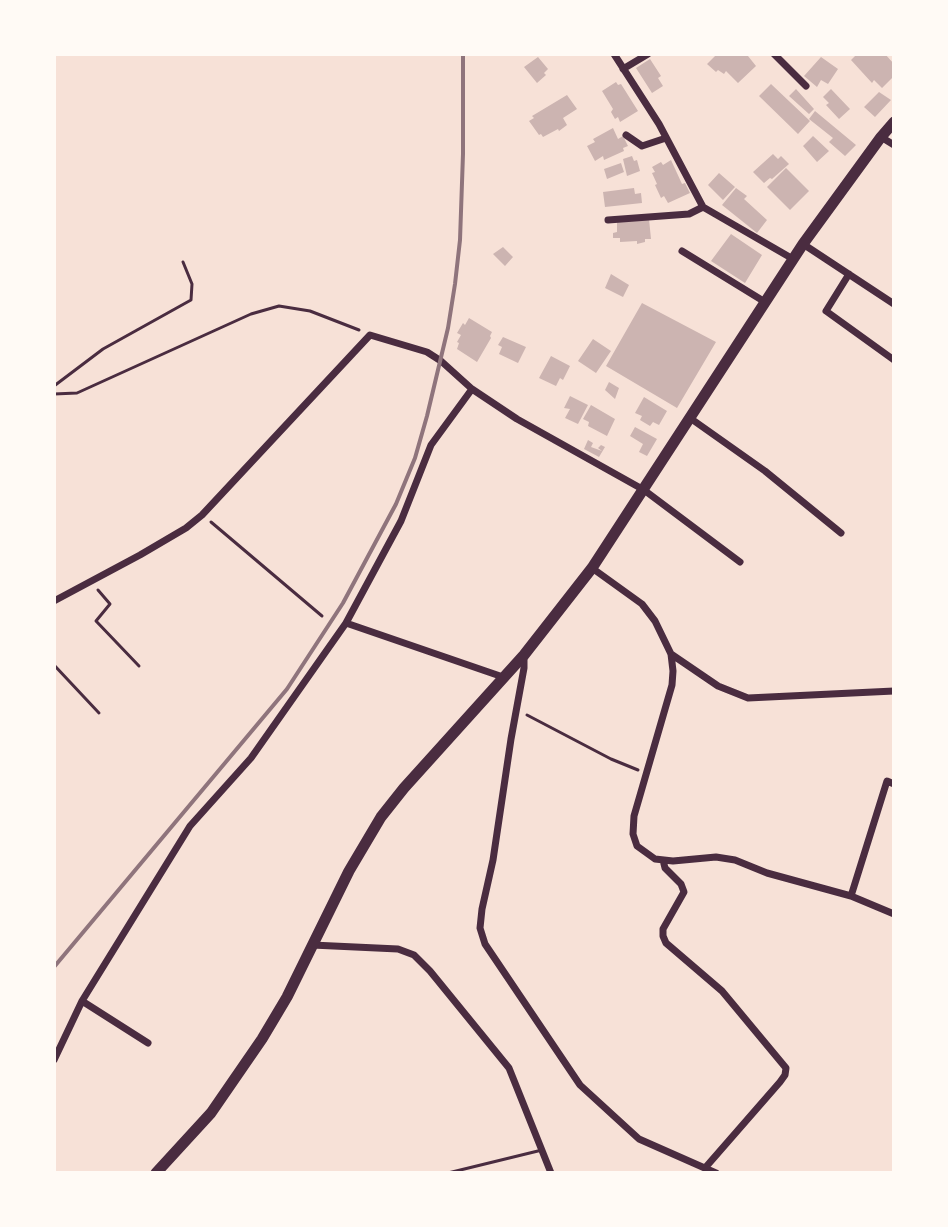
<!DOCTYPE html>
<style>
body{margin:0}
#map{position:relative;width:948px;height:1227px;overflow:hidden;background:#f7e1d7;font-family:Montserrat,sans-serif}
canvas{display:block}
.frame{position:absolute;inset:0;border:56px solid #fffaf5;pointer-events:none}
</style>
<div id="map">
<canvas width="948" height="1227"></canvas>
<div class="frame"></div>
</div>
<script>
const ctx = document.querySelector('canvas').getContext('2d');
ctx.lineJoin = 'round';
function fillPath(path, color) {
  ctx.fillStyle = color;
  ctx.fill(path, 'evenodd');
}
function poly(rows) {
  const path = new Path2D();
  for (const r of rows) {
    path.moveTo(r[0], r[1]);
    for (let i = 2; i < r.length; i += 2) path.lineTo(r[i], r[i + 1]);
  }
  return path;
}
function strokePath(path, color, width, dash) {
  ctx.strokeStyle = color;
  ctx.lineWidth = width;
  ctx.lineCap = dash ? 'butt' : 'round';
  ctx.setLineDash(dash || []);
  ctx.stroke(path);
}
fillPath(poly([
 [717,54,722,56,724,54,750,54,748,56,756,66,738,83,726,71,724,74,718,70,716,72,707,64],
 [857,54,885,54,894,64,894,76,882,88,874,80,872,83,851,60],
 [538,57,548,69,544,73,546,75,537,83,524,67],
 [821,57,838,69,828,84,821,80,817,87,804,76],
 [650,59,661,76,658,78,663,86,652,93,636,68],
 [616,82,618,85,621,84,638,111,620,122,618,117,615,119,611,112,613,109,602,91],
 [771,84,810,121,798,134,759,96],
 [796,89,814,109,809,114,789,96],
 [831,89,850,109,839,119,826,105,829,103,823,97],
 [879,92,891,100,875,117,864,107],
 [567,95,577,109,563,118,567,125,559,131,558,129,543,137,541,134,539,135,529,121,534,118,532,116],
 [815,111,856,145,845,156,829,142,833,138,809,119],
 [613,128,618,139,623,136,628,146,623,148,624,151,604,160,603,156,595,161,587,146,595,142,593,139],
 [813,136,829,151,817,162,803,146],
 [773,154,778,159,781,156,789,164,772,179,770,178,764,183,753,172],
 [632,156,634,161,637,160,640,171,627,176,623,159],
 [671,160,682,184,685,183,690,193,668,203,664,196,661,198,655,185,657,184,652,173,655,172,652,167,661,162,663,165],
 [621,163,624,172,607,179,604,169],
 [786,168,809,191,790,210,767,187],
 [719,173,735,187,723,200,708,185],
 [634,188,635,194,641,193,642,203,605,207,603,192],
 [736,188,747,196,744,199,767,220,757,233,722,205],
 [649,219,651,239,645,239,645,242,637,244,637,241,620,242,620,238,613,238,613,233,617,232,617,222],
 [731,234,762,255,745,283,711,261],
 [503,247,513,257,505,266,493,254],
 [611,274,629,285,623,297,605,288],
 [642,303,716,342,677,408,606,366],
 [469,318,492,332,490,336,491,338,477,362,457,349,459,343,457,342,461,335,457,333,463,323,465,325],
 [503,337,526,347,518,363,499,354,502,347,498,345],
 [593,339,611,351,596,373,578,361],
 [551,356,570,366,563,380,560,378,556,386,539,378],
 [609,382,619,388,615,399,605,390],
 [570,396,588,405,578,424,565,418,570,409,564,408],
 [644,397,667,411,659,425,653,422,650,426,640,420,642,416,635,413],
 [591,405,615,419,607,436,588,426,589,422,583,419],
 [635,427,657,439,647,456,639,452,643,444,630,436],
 [588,440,593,443,591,447,602,451,598,448,601,445,605,447,599,457,584,449]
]), '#ccb4b1');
strokePath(poly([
 [54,386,103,349,191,300,192,284,183,262],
 [54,394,77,393,251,314,279,306,310,311,359,330],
 [211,522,322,616],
 [98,590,110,604,96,621,139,666],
 [54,665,99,713],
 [527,715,611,759,638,770]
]), '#4a2c40', 3);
strokePath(poly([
 [448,1173,542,1150]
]), '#4a2c40', 3);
strokePath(poly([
 [614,54,659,124,703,207,793,259],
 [774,54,806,86],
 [623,69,648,54],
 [626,135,642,146,666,138],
 [881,137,894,145],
 [608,220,689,214,703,207],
 [803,244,894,304],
 [682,251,765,302],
 [849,274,826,311,894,360],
 [690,418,765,471,841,533],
 [592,568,642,604,655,621,671,654,673,671,672,685,634,816,633,834,637,846,655,859,673,861,716,857,735,860,767,873,851,896,894,914],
 [54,601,140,555,186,528,202,515,370,335,427,352,441,361,472,389,517,419,644,490,740,562],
 [346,623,401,521,431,445,472,389],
 [671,654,718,686,748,698,894,691],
 [524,655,524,668,511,739,493,860,482,909,480,928,485,944,580,1085,639,1139,716,1173],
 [663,860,665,868,681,884,684,892,663,929,663,936,666,943,722,991,786,1068,785,1075,780,1082,705,1168],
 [851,896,887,781,894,784],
 [312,945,398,949,414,955,430,971,509,1068,551,1173],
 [82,1001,148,1043],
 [54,1060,82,1001,190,826,251,758,346,623,503,677]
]), '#4a2c40', 7);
strokePath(poly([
 [156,1173,211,1113,262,1039,287,997,349,871,381,817,404,788,524,655,592,568,803,244,881,137,894,122]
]), '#4a2c40', 11);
strokePath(poly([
 [54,967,287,689,343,603,396,504,415,458,427,416,448,328,455,284,460,240,463,154,463,54]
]), '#8f747c', 4);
</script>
